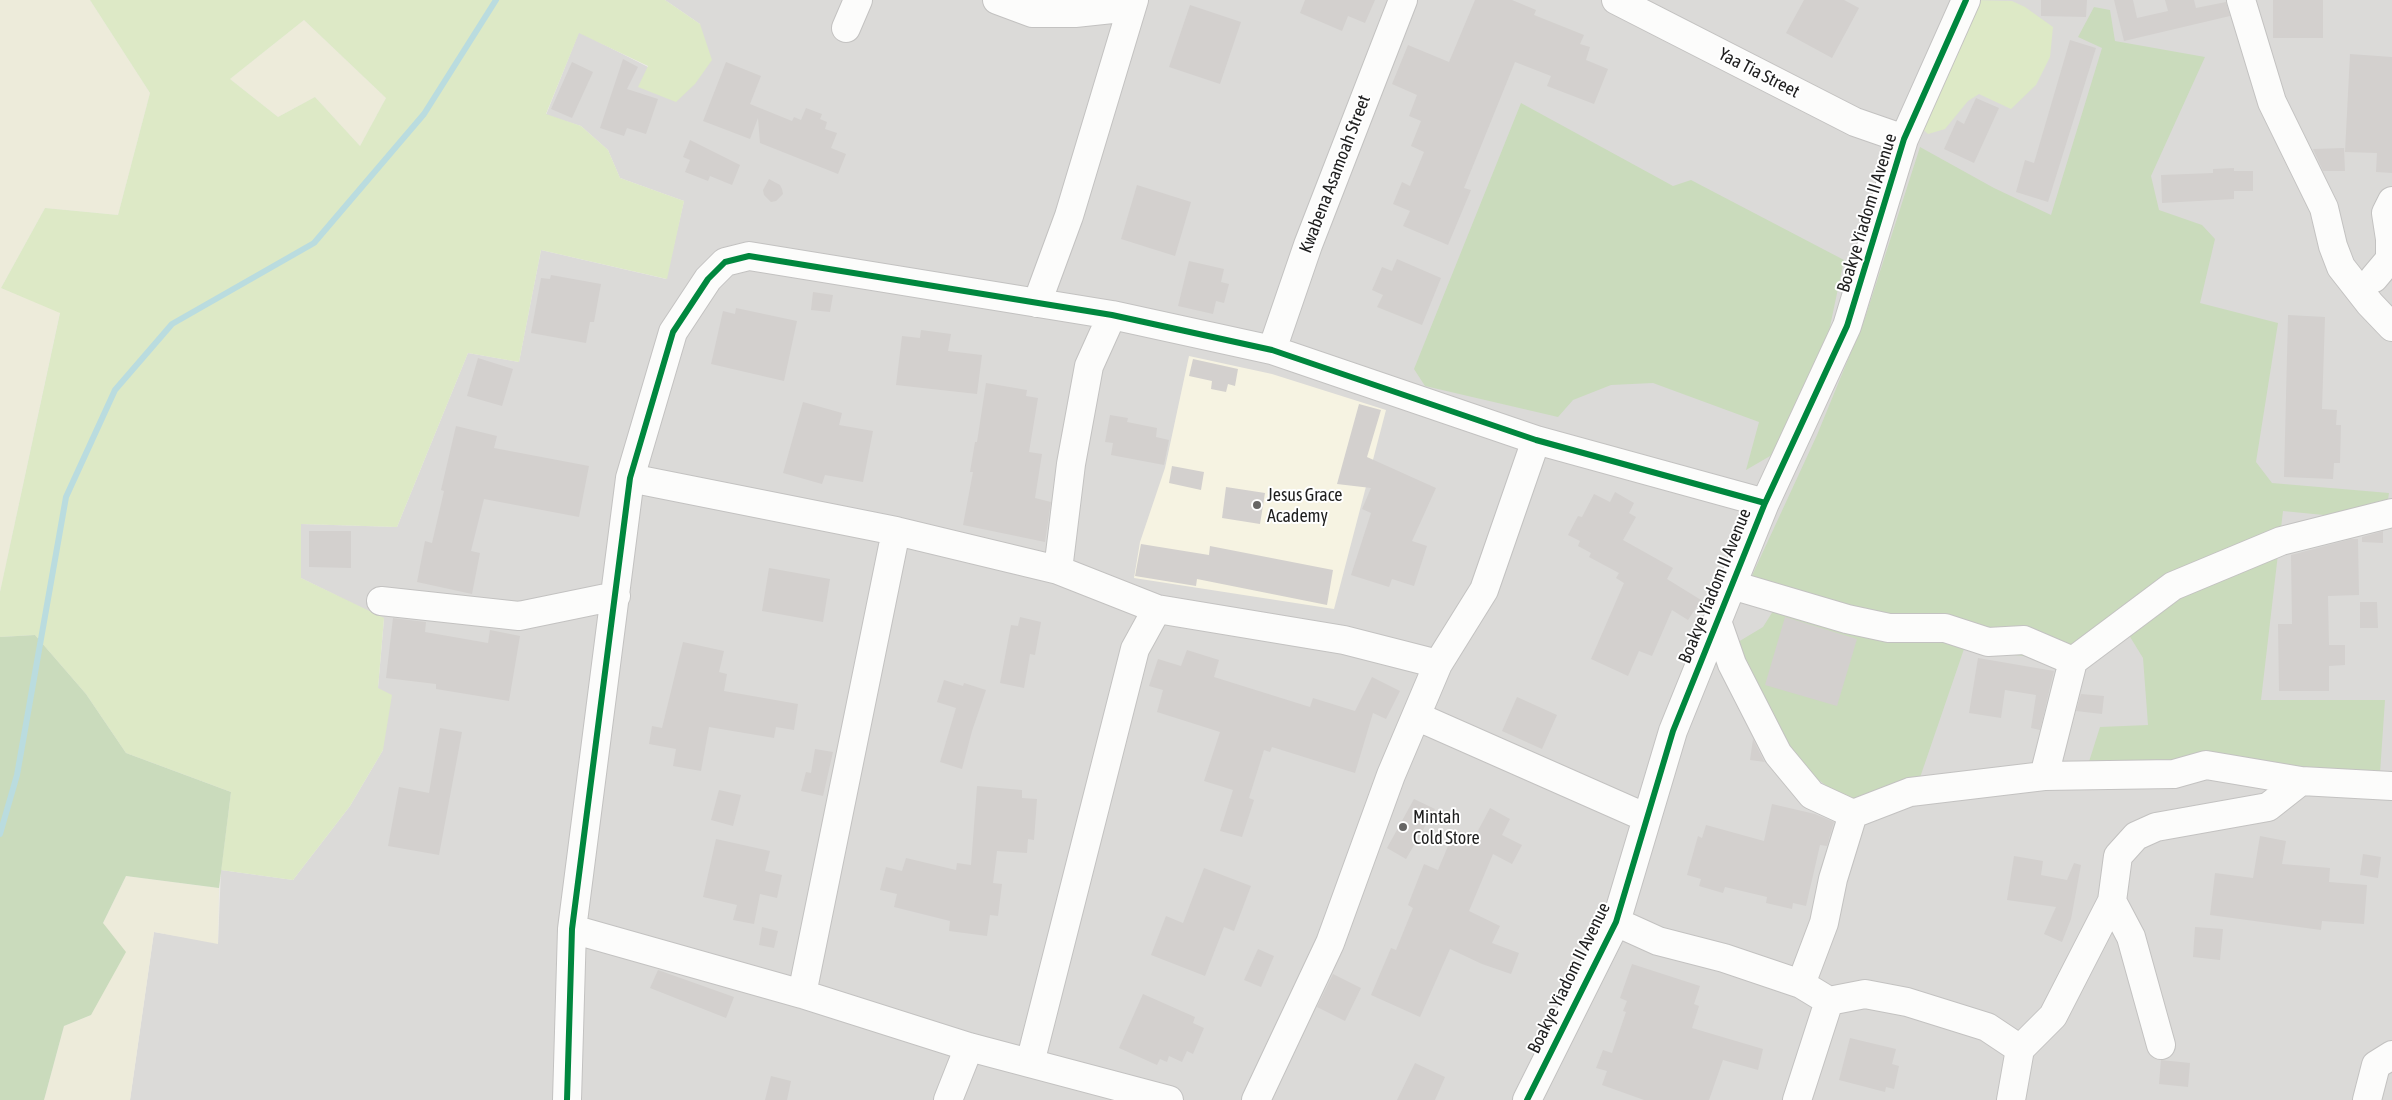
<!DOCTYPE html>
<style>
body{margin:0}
canvas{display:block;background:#eceae7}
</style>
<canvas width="2392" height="1100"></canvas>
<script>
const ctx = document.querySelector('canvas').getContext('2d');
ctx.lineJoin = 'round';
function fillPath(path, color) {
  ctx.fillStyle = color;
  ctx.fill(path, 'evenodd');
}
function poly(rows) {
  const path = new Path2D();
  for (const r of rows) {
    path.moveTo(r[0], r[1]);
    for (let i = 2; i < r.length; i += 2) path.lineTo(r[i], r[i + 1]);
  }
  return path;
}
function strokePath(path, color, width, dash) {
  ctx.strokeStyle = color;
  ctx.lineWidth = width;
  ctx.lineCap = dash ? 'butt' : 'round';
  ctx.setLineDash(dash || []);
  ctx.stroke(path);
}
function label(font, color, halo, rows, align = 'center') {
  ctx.font = font + ' "Asap Condensed",sans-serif';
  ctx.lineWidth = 4;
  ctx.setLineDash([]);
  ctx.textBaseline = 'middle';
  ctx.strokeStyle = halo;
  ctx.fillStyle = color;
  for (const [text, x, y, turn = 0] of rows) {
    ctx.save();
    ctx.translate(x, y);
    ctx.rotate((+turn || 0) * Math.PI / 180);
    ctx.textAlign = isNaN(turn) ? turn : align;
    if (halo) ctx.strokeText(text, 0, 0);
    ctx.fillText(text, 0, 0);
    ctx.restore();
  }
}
fillPath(poly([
 [665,0,2392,0,2392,1100,130,1100,154,932,218,943,221,870,293,880,350,806,383,750,378,688,384,619,301,578,301,524,397,527,468,353,519,362,541,250,666,279,684,201,620,178,608,150,581,126,546,115,579,32,648,67,700,24]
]), '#dbdad8');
fillPath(poly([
 [1189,356,1272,374,1386,410,1334,609,1134,578,1140,542,1165,468]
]), '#f6f3e2');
fillPath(poly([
 [0,0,90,0,150,93,118,215,45,208,1,288,60,312,0,592],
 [304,20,386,98,360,146,315,97,278,117,230,79],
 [126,876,219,888,218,944,154,932,130,1100,44,1100,64,1026,91,1015,103,923]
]), '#edebda');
fillPath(poly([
 [90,0,665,0,700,24,712,60,695,84,676,102,638,87,648,66,579,33,546,114,581,126,608,150,620,178,684,201,667,279,541,250,519,362,468,353,397,527,301,524,301,578,384,618,378,688,392,695,383,750,350,806,293,880,221,870,231,792,126,753,86,694,35,635,0,637,0,592,60,313,1,288,45,208,118,215,150,93],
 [304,20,386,98,360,146,315,97,278,117,230,79],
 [1971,0,2012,1,2025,7,2053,27,2050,57,2036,85,2011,109,1979,94,1968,101,1945,129,1928,134,1920,127]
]), '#dde9c6');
fillPath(poly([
 [2094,7,2110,10,2115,41,2205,57,2151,176,2159,210,2202,225,2215,239,2200,303,2278,323,2256,462,2272,483,2389,493,2385,521,2283,511,2261,700,2385,700,2380,773,2176,764,2087,768,2100,727,2148,725,2143,658,2121,622,2064,661,1964,649,1912,801,1862,803,1828,787,1788,757,1733,645,1763,627,1775,608,1749,582,1817,435,1865,318,1920,147,1994,188,2051,215,2102,48,2078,37],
 [1521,103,1673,186,1691,180,1844,260,1824,355,1777,452,1746,470,1759,422,1653,383,1611,385,1573,400,1558,417,1425,386,1414,369],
 [35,635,86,694,126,753,231,792,219,888,126,876,103,923,126,952,91,1015,64,1026,44,1100,0,1100,0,637]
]), '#cadbbc');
strokePath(poly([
 [0,834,17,775,66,497,115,390,172,324,314,243,424,114,496,0]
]), '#badcdf', 6);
fillPath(poly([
 [1305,0,1375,0,1365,23,1348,16,1342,31,1300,13],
 [1475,0,1512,0,1536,10,1534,15,1584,35,1580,44,1590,47,1586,60,1608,69,1594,104,1547,86,1551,76,1515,62,1464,188,1471,190,1448,245,1403,226,1410,211,1393,204,1402,182,1410,186,1424,152,1411,146,1421,121,1409,116,1417,95,1392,84,1408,45,1449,62],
 [1804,0,1844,0,1859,8,1832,58,1786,33],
 [2041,0,2087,0,2086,17,2041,16],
 [2114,0,2133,0,2137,18,2168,11,2165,0,2194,0,2196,8,2226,2,2230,16,2124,41],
 [2273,0,2323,0,2323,38,2273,38],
 [1190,5,1241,22,1220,84,1169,67],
 [2070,40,2096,48,2048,202,2016,192,2025,160,2034,163],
 [2350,54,2392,57,2392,173,2376,172,2377,153,2345,152],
 [623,59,638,67,627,89,658,99,646,134,627,128,624,136,600,128],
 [572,62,593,72,572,118,551,109],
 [726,62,761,76,750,104,792,121,794,117,801,120,806,108,822,114,820,119,827,122,825,129,837,133,831,148,846,154,838,174,760,143,758,118,750,139,703,121],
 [1976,98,1999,108,1974,163,1944,149,1957,120,1964,124],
 [690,140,740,165,732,185,710,176,708,181,685,172,690,160,683,157],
 [2344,148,2345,171,2323,171,2313,149],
 [2234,168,2234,171,2253,171,2253,191,2234,191,2234,199,2162,203,2161,175,2213,173,2213,169],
 [769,179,780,185,782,189,783,194,776,201,771,202,764,195,763,190],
 [1137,185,1191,202,1175,256,1121,239],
 [1397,259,1441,278,1422,325,1377,307,1383,295,1372,290,1382,267,1392,271],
 [1189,261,1224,269,1221,282,1229,284,1224,303,1216,301,1213,314,1178,306],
 [551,275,601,284,594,322,590,322,586,343,531,333,541,278,550,279],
 [813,292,833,295,830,312,811,310],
 [736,308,797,321,784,381,711,364,723,311,735,314],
 [2288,315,2325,317,2322,409,2337,410,2336,425,2341,425,2340,463,2334,463,2333,479,2284,477],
 [921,330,951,334,948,351,982,355,977,394,896,385,902,336,920,338],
 [478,358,513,369,502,406,467,396],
 [1193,359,1238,369,1235,386,1228,384,1226,392,1211,389,1212,381,1189,376],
 [986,383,1027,390,1026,396,1038,398,1029,452,1042,454,1035,498,1051,502,1045,542,963,525,973,472,970,472,975,442,977,442],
 [803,402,842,413,839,425,873,431,863,482,825,475,822,484,783,473],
 [1359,404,1381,410,1367,457,1436,488,1412,541,1427,546,1414,586,1392,579,1389,587,1351,575,1371,513,1362,509,1371,488,1337,484],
 [1110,415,1128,418,1127,422,1157,428,1156,437,1169,440,1164,465,1111,455,1113,443,1105,442],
 [456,426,497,436,494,448,589,466,579,517,484,499,471,551,480,553,472,594,417,582,425,541,432,543,444,491,441,490],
 [1172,466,1204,472,1201,490,1169,483],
 [1226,487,1265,493,1260,524,1222,518],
 [1615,492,1634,503,1629,513,1636,517,1623,540,1673,568,1667,579,1701,600,1688,620,1672,610,1652,656,1639,651,1628,676,1591,659,1624,583,1616,578,1619,573,1589,557,1591,553,1578,546,1580,541,1568,535,1578,516,1582,517,1594,494,1610,502],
 [309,531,351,531,351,568,309,567],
 [2383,531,2383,543,2362,542,2362,537],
 [2351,539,2358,539,2359,595,2328,596,2329,645,2345,645,2345,665,2329,666,2329,691,2279,691,2278,624,2292,624,2291,555],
 [1141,544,1209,555,1210,546,1333,570,1327,605,1197,579,1196,586,1135,576],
 [769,568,830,579,823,622,762,611],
 [2360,602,2377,602,2378,628,2360,628],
 [1020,617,1041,622,1035,655,1030,654,1024,688,1000,683,1011,625,1018,626],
 [1785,617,1857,639,1837,706,1765,685],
 [393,618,426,622,425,632,488,643,490,630,520,636,509,701,436,689,436,684,386,678],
 [683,642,724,651,719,672,727,674,724,691,798,704,794,730,776,727,774,738,709,727,701,771,673,766,676,749,649,744,652,726,662,728],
 [1187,650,1219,660,1214,677,1310,707,1313,698,1355,711,1372,677,1400,691,1386,719,1373,713,1355,773,1272,747,1270,752,1264,750,1249,798,1254,800,1242,837,1220,831,1233,790,1204,781,1220,732,1157,712,1163,690,1149,686,1158,659,1181,666],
 [1978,658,2054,671,2040,730,2031,728,2036,695,2005,690,2001,718,1969,713],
 [944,680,963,686,964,683,986,690,972,731,962,769,940,762,956,708,937,702],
 [2081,694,2104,696,2102,714,2076,711],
 [1517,697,1557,715,1542,749,1502,731],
 [440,728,462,732,439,855,388,846,399,787,429,793],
 [1753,739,1764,761,1765,762,1750,760],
 [815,749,833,752,823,796,801,791,806,772,811,773],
 [977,786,1022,790,1022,798,1037,799,1034,840,1028,839,1027,853,997,851,993,883,1002,884,998,916,990,915,987,936,949,931,950,921,894,907,897,894,880,890,886,867,902,871,906,858,956,870,957,863,971,865],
 [719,790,741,795,733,826,711,820],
 [1414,799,1435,809,1406,859,1387,848],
 [1772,804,1815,814,1834,822,1827,846,1820,845,1806,906,1793,903,1792,909,1766,903,1767,897,1725,887,1723,893,1699,886,1701,879,1687,875,1698,836,1702,838,1706,825,1764,841],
 [1490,808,1510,819,1502,835,1522,845,1512,864,1493,854,1469,911,1500,926,1492,943,1519,953,1511,974,1482,964,1450,949,1420,1017,1371,995,1391,948,1396,950,1413,908,1408,905,1424,864,1438,870,1453,834,1472,842],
 [2260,836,2286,841,2282,864,2330,868,2329,882,2367,885,2364,924,2322,921,2321,930,2210,915,2215,873,2253,878],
 [716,839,770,851,765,871,782,875,777,898,760,894,754,924,733,920,737,905,703,897],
 [2363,854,2381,857,2378,878,2360,875],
 [2014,856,2043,861,2041,875,2067,880,2074,863,2081,865,2071,919,2062,942,2044,934,2056,907,2007,900],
 [1204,868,1251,886,1234,931,1224,927,1205,976,1151,955,1166,916,1183,923],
 [762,927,778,931,774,948,759,945],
 [2195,927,2223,929,2220,960,2193,957],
 [1258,949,1274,956,1261,987,1244,980],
 [1632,964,1700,986,1694,1004,1699,1006,1692,1028,1763,1049,1758,1070,1723,1060,1709,1100,1644,1100,1602,1085,1607,1071,1596,1068,1603,1050,1612,1053,1626,1012,1623,1011,1627,1001,1620,998],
 [658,970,734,997,726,1018,650,988],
 [1333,974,1361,988,1345,1021,1317,1007],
 [1143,994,1195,1017,1193,1023,1204,1028,1193,1054,1187,1051,1182,1062,1169,1056,1167,1062,1160,1059,1157,1065,1119,1048],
 [1850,1038,1896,1049,1892,1064,1899,1066,1894,1089,1886,1087,1885,1092,1839,1080],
 [2161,1060,2190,1063,2188,1087,2159,1084],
 [1415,1063,1445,1077,1435,1100,1397,1100],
 [771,1076,791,1081,787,1100,765,1100]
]), '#d3d0ce');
const minor = poly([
 [997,0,1032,13,1075,13,1131,7],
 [1616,0,1855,122,1904,139],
 [2241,0,2272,102,2324,208,2333,246,2341,267,2370,304,2392,327],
 [846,28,858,0],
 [2374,278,2390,259,2390,239,2386,213,2392,201],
 [1037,303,1069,216,1134,0],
 [1272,350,1308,245,1403,0],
 [630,478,896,531,1058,570,1157,609,1344,640,1438,664],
 [1058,570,1071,464,1089,366,1112,315],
 [1732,585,1847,619,1889,628,1945,628,1988,642,2024,640,2073,661],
 [381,601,519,616,616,596],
 [1717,621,1732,664,1778,754,1812,795,1853,814],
 [1416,716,1647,818],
 [2301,781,2206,765,2174,774,2044,776,2073,661,2173,586,2281,541,2392,513],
 [2112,901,2131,937,2161,1045],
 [1616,922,1658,941,1724,958,1801,984,1829,1001,1865,994,1907,1002,1987,1027,2020,1049],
 [572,929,802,994,969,1047,1169,1100],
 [1801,984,1824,923,1833,879,1853,814,1910,792,2044,776],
 [802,994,896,531],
 [1030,1063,1135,649,1157,609],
 [567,1100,572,929,630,478,673,332,708,279,725,262,749,256,1112,315,1272,350,1536,440,1765,503],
 [948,1100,969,1047],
 [1256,1100,1330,943,1391,775,1438,664,1484,590,1536,440],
 [1527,1100,1616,922,1673,731,1765,503,1847,326,1904,139,1966,0],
 [1797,1100,1829,1001],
 [2011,1100,2020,1049,2053,1016,2112,901,2118,856,2136,836,2156,827,2268,807,2301,781,2392,786],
 [2367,1100,2376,1065,2392,1055]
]);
strokePath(minor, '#c3c2c1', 30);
strokePath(minor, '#fcfcfb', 28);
strokePath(poly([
 [567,1100,572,929,630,478,673,332,708,279,725,262,749,256,1112,315,1272,350,1536,440,1765,503],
 [1527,1100,1616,922,1673,731,1765,503,1847,326,1904,139,1966,0]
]), '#00873e', 6);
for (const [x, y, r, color] of [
 [1257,505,5,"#666564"],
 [1403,827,5,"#666564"]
]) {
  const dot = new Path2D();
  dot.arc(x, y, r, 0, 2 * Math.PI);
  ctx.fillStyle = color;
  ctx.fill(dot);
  strokePath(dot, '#fff', 2);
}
label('18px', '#1e1e1e', '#fff', [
 ["Yaa Tia Street",1759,73,27],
 ["Kwabena Asamoah Street",1335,174,-69],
 ["Boakye Yiadom II Avenue",1867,213,-73],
 ["Boakye Yiadom II Avenue",1715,586,-68],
 ["Boakye Yiadom II Avenue",1569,978,-64]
]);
label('18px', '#1e1e1e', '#fff', [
 ["Jesus Grace",1267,495],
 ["Academy",1267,516],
 ["Mintah",1413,817],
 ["Cold Store",1413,838]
], 'left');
</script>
